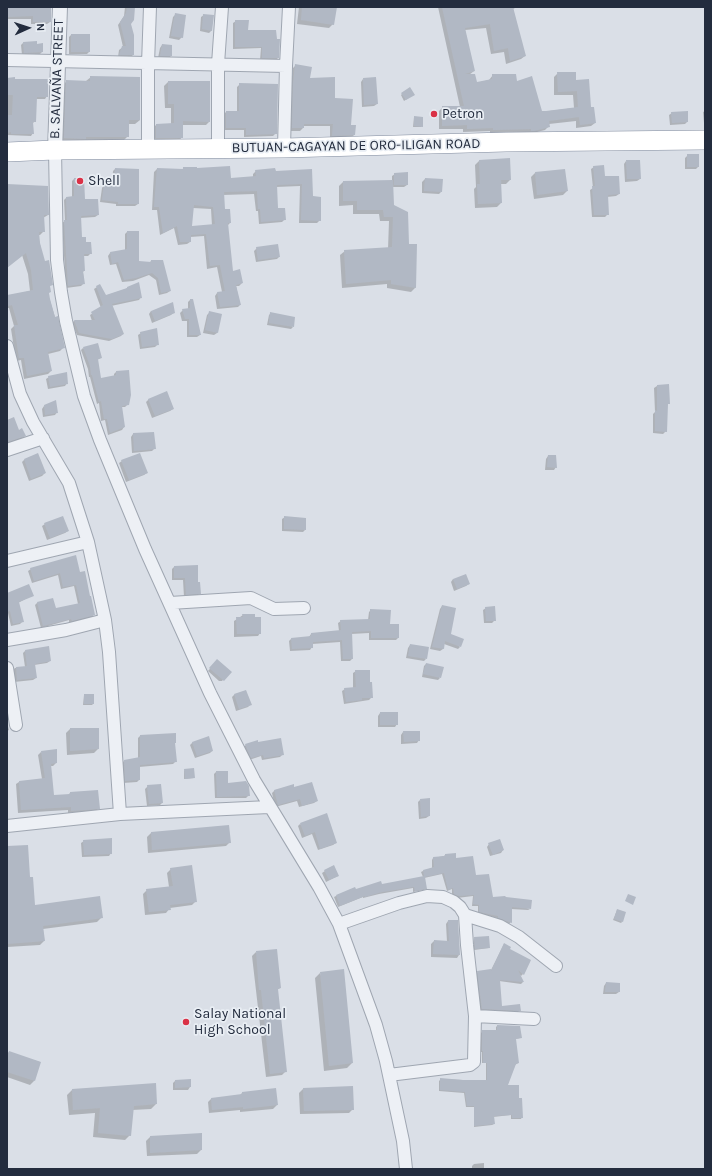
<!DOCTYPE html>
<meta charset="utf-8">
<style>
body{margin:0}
#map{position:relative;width:712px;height:1176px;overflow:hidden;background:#dadfe7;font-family:Karla,sans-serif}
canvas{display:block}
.frame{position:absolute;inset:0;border:8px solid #232c3e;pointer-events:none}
.north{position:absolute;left:8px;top:8px;width:40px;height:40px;-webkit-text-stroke:3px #e9eef4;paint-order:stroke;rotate:87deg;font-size:11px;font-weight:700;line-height:16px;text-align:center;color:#232c3e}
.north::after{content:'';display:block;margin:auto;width:14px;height:18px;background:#232c3e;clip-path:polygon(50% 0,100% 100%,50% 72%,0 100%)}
</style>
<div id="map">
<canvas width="712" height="1176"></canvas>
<div class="frame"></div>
<div class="north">N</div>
</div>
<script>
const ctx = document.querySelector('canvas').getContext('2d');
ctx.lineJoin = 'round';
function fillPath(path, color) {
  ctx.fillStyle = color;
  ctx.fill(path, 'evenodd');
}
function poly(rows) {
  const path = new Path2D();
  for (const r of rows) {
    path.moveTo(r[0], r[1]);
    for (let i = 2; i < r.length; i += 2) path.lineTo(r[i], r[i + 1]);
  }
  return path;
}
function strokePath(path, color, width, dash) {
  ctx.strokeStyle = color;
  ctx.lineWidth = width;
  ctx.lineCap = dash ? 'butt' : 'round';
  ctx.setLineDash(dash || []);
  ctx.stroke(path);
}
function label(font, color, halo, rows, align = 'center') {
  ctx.font = font + ' Karla,sans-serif';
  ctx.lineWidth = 3.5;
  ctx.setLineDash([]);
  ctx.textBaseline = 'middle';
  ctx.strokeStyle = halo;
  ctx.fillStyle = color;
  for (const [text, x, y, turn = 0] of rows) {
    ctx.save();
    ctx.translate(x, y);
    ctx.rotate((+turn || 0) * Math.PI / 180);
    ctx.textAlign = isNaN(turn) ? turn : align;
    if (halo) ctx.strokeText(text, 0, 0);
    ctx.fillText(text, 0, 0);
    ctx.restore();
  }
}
fillPath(poly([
 [7,7,50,7,50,22,47,24,31,24,31,19,7,19],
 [125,7,134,7,130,24,133,55,131,57,118,57,119,50,123,47,118,25,124,16],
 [299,7,336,7,333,24,329,28,297,24],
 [438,7,517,7,513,9,525,56,521,59,506,64,504,52,491,54,486,28,465,30,474,71,469,75,476,83,489,80,493,75,517,82,541,112,574,108,573,95,554,95,554,77,558,73,575,81,590,108,595,123,591,126,576,128,576,121,549,124,549,126,545,130,529,134,528,134,527,132,490,134,490,131,463,132,463,129,439,129,439,111,443,107,460,107],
 [175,15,182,37,179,40,169,38,173,17],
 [204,15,212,30,209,33,200,31,201,17],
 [236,21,247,31,278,58,276,60,260,60,261,48,233,49,233,23],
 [71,35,89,52,87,54,69,54,69,37],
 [23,43,36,45,42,52,40,54,22,55,21,45],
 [162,45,171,56,169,58,158,58,160,48],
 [296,65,309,79,334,99,354,135,352,137,330,138,330,126,303,126,303,128,300,131,290,131,291,88,293,68],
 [91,77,140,120,135,124,128,124,128,136,123,141,60,142,62,86,67,81,86,81],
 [7,79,14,80,47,96,45,99,36,99,35,121,32,124,33,133,31,136,7,135],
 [363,79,377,104,374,106,362,107,361,82],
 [168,82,210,121,206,125,182,125,182,137,179,141,152,141,152,129,156,125,171,125,171,108,165,108,164,86],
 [240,84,276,133,273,136,244,137,244,130,223,130,223,115,226,112,237,112,237,87],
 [402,94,413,95,404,101,401,95],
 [705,111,705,123,704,123,703,112],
 [672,113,687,122,685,124,670,125,669,115],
 [414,117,422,126,421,127,413,127],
 [688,155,698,167,696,169,685,169,685,158],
 [479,161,510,180,506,184,500,184,501,203,497,207,475,208,474,189,476,187,475,165],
 [626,161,640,179,637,181,625,182,624,164],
 [594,167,619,194,616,196,607,197,608,214,605,217,592,217,590,190,593,188,591,169],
 [184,168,230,179,253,178,253,174,256,171,275,172,311,170,312,197,320,220,317,223,299,223,300,186,276,187,277,209,285,219,282,222,259,224,258,211,256,211,254,194,223,195,224,210,230,223,227,226,232,272,242,283,239,286,236,286,240,305,238,307,217,309,215,296,217,293,222,292,217,267,207,269,204,236,190,237,190,242,187,244,178,245,174,228,160,235,157,210,152,210,154,172,157,169,181,170],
 [193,208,211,209,212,226,191,227],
 [115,169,138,204,135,206,116,206,116,204,100,202,102,188,104,185,112,186,113,171],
 [564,170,567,191,563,195,534,199,531,177,535,173],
 [395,174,407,185,404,187,392,187,393,206,408,245,416,245,415,288,411,292,387,288,387,284,342,288,340,255,345,251,388,249,389,221,380,221,379,214,353,214,353,205,339,206,339,186,343,182,392,181,392,176],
 [74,179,83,179,84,200,98,215,95,217,80,218,81,238,91,253,88,256,83,256,84,271,83,272,84,283,81,286,66,288,62,223,65,221,64,200,66,198,72,198,72,181],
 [425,179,441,192,439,194,422,193,422,182],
 [7,185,47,187,48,215,43,218,44,231,40,235,38,235,49,287,48,294,64,347,60,351,48,354,51,371,48,374,24,379,21,360,16,361,11,329,14,326,9,308,7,308,7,296,30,291,28,274,22,255,7,267,7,256,21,244,7,246],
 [127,232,138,262,149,263,151,261,170,291,167,293,159,295,156,280,149,275,133,281,122,282,116,264,110,265,108,256,110,253,125,250,125,234],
 [257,248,279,257,277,259,256,262,254,251],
 [97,287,106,296,125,290,127,288,141,297,139,300,111,306,123,334,121,336,109,341,77,335,72,323,74,321,92,321,90,315,101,308,94,289],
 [190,300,200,335,197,337,187,337,187,321,182,321,180,313,183,310,188,309,188,302],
 [151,311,174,312,171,315,152,323,149,314],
 [210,312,221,315,217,333,214,335,203,333,207,315],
 [271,313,293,327,291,329,267,325,269,315],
 [141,333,158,344,155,347,140,349,138,335],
 [83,348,101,358,97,360,100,380,114,376,114,374,116,372,128,404,125,407,121,407,124,427,122,430,108,435,105,420,101,421,99,403,97,404,90,377,89,377,88,369,81,350],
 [49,377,67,383,65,386,48,389,46,379],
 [657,386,667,405,666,431,663,434,653,433,653,414,655,412,654,388],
 [149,399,173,409,170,411,152,418,146,402],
 [44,406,57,412,55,415,43,417,42,409],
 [7,421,25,436,21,439,7,444],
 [153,433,155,448,152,451,132,453,131,437,133,434],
 [38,455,45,473,42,476,29,481,22,462,24,460],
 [548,456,556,467,554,470,545,470,546,459],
 [122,461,147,473,144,475,126,482,119,463],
 [285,517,305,530,303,532,282,531,282,519],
 [45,524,68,531,65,533,47,540,42,526],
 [174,567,197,583,200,593,197,596,184,597,183,580,172,580,172,569],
 [31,569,80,573,94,614,92,617,69,623,69,620,41,628,35,605,37,603,52,599,55,609,78,604,74,586,61,589,58,575,32,583,28,571],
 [453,579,469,584,466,586,454,591,451,582],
 [7,594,33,595,18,603,23,621,20,624,11,626,8,613,7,613],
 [442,606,450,635,460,647,458,649,444,644,443,649,440,651,430,649,440,609],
 [486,608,495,620,492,623,484,623,483,610],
 [371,610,398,638,396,640,369,640,369,633,351,634,352,659,350,661,341,661,340,642,312,644,312,647,310,650,290,651,289,641,291,639,309,637,311,634,339,631,338,623,341,621,368,620,369,612],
 [243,615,260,633,258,636,234,637,234,621],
 [410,645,426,659,424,661,406,658,408,648],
 [48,647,50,661,47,663,34,665,36,678,33,680,14,682,12,671,15,668,25,667,23,653,25,651],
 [217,661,230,672,222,681,219,681,208,671],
 [426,664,440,678,438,680,422,677,424,666],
 [356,671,369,683,372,697,369,700,344,704,342,691,345,689,353,688,353,673],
 [246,691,250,705,248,707,236,711,232,697,234,695],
 [84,695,93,704,92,705,83,705],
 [380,713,397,724,395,727,378,727,378,716],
 [7,723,9,730,7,731],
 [70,729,98,729,98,749,94,753,67,755,66,733],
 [403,732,419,740,417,743,401,744,401,735],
 [140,736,174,744,176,761,173,764,139,767,139,780,137,782,123,783,122,763,124,761,138,759,138,738],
 [193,742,212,751,210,753,195,758,190,745],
 [258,743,283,754,280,757,262,760,261,756,249,760,243,747,246,745],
 [41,752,56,763,53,766,50,766,53,796,68,795,70,793,99,808,96,811,68,813,68,810,18,813,16,784,19,782,42,779,38,755],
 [184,770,194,778,184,779],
 [216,772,227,784,249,795,246,798,215,798,214,774],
 [148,786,162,803,160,805,147,806,145,789],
 [294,788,317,801,314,803,299,807,297,801,275,807,272,793,275,790],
 [420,800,429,816,426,818,419,819,418,802],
 [300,824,336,843,333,845,318,850,312,834,302,838,298,826],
 [228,826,230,842,226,846,148,853,147,837,151,833],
 [84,841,111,853,109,856,82,857,81,843],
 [489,844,503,850,501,853,490,856,487,847],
 [7,847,29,878,34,906,101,918,97,922,43,929,44,941,40,945,7,947],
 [445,855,455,859,475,877,492,898,530,909,528,910,511,909,511,922,509,924,497,919,497,918,478,913,478,906,472,906,473,896,457,898,452,895,452,889,447,891,442,874,424,878,426,888,424,890,413,892,413,888,379,894,363,898,363,897,338,907,334,897,336,896,355,889,355,890,423,877,421,872,423,871,432,868,432,860,433,858,444,856],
 [171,869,196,901,192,905,170,908,166,913,145,915,143,894,147,890,169,887,167,873],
 [325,871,338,876,326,882,322,873],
 [617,910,622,922,621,923,613,920],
 [448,921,457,921,459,955,457,958,431,957,431,944,434,941,447,942,446,924],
 [474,938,489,948,474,950],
 [504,944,509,950,523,974,521,976,518,973,523,982,521,984,499,981,501,1007,520,1010,518,1012,480,1010,476,973,478,972,491,970],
 [256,952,280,988,277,990,286,1071,282,1075,266,1077,252,956],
 [320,973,352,1063,347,1068,324,1071,315,978],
 [606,983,619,992,616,994,603,994,604,986],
 [497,1026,520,1038,515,1039,518,1063,515,1065,507,1086,518,1099,522,1117,521,1119,511,1119,511,1115,493,1117,494,1124,492,1125,474,1127,474,1107,466,1107,464,1093,439,1091,439,1081,441,1079,486,1081,486,1063,482,1063,482,1052,481,1052,481,1033,483,1031,496,1031,496,1027],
 [7,1052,40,1062,34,1081,30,1085,7,1077],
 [190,1080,190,1087,188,1090,173,1090,173,1083,175,1081],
 [303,1089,353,1109,349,1113,300,1114,299,1093],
 [72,1090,156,1104,151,1109,132,1110,130,1135,125,1140,93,1137,95,1113,69,1115,67,1095],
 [242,1093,277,1105,273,1109,240,1112,240,1110,209,1113,208,1102,211,1099,239,1096],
 [150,1137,201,1150,197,1154,147,1156,146,1141],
 [484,1163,484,1169,472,1169,472,1166,474,1164]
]), '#0003');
fillPath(poly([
 [7,7,51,8,51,22,33,22,33,16,7,17],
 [127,7,135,7,134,20,131,24,134,35,134,55,119,55,122,46,126,46,120,22,126,13],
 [302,7,337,7,334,25,301,20],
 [442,7,513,7,526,56,510,61,508,48,494,51,490,24,465,28,475,71,465,74,475,74,477,82,492,79,492,74,516,74,517,81,532,76,542,111,546,111,578,107,577,91,558,92,557,72,576,72,576,80,589,79,591,107,594,107,596,123,580,125,579,117,549,121,550,127,534,131,531,131,531,129,493,130,493,128,467,129,467,125,442,126,442,106,464,106],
 [175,13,186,15,183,38,171,36],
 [203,14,214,15,212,31,202,29],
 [235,20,249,20,248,30,276,30,277,39,280,39,279,58,262,58,262,47,235,47],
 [71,34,90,34,90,52,71,52],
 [37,41,37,44,43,43,43,52,24,53,23,42],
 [162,44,172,45,172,56,160,56],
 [295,64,312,67,310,78,335,77,335,98,353,99,351,125,356,125,355,135,332,136,333,124,304,124,304,128,292,128,293,84],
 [90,76,140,77,140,120,129,120,129,137,86,137,86,139,64,138,66,80,90,81],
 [15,77,15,79,48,79,48,97,37,97,36,122,33,122,34,134,11,134,11,132,7,133,7,115,12,115,13,95,7,95,7,78],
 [376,77,378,104,364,105,363,78],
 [168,81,210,81,210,122,183,121,183,138,156,138,156,124,174,123,174,104,168,104],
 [239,83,278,84,277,134,246,135,246,128,226,128,226,111,239,111],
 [410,87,415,95,406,100,401,93],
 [688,111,688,122,672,123,671,112],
 [414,116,423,117,423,127,414,126],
 [687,154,699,154,699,167,687,167],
 [510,158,511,180,501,180,502,203,478,204,477,184,480,184,479,160],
 [626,160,640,160,641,179,627,179],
 [604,165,605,176,619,176,620,194,608,195,609,215,594,215,592,186,595,186,593,166],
 [230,166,231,178,256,176,255,170,275,168,276,171,312,169,313,196,321,197,321,221,301,220,302,184,277,185,278,208,285,208,286,220,261,222,260,209,258,209,257,191,224,192,225,209,230,209,231,223,228,223,233,271,240,269,243,283,236,285,241,305,220,307,217,292,225,291,220,265,210,266,206,234,191,235,191,242,180,242,177,226,163,233,159,207,154,207,157,168,183,169,183,167,197,167,197,168],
 [194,205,213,207,215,224,192,226],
 [115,168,139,169,139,204,118,204,118,202,102,200,104,184,114,186],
 [565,169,568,191,537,195,535,172],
 [408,172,408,185,394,185,394,173],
 [74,178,84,178,85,199,98,199,99,215,81,216,82,237,86,237,86,242,91,242,92,254,84,254,85,271,83,271,85,284,68,286,64,220,67,220,66,197,74,196],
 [425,178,443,179,442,192,424,191],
 [393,180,394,205,408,212,409,244,417,244,416,288,391,284,391,280,346,284,344,250,392,247,393,217,384,217,383,210,357,210,357,201,343,201,343,181],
 [7,184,48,186,49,215,44,215,45,232,39,232,40,243,45,261,49,260,53,285,50,286,51,292,49,293,50,299,55,317,58,316,65,348,48,352,52,371,27,376,24,358,19,358,14,325,18,325,12,305,8,306,7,295,33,290,31,270,26,253,7,268,7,254,8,253],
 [127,231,139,231,139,261,151,262,151,260,163,260,171,291,161,293,158,278,152,273,136,278,124,280,118,262,112,264,110,252,127,249],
 [278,244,280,257,258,260,256,247],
 [139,282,142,298,112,304,124,334,112,339,79,333,74,320,95,320,91,312,103,305,96,286,100,284,106,295,127,288,127,287],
 [190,299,193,299,201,335,189,335,189,319,185,319,182,309,190,308],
 [173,302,175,313,155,321,151,311],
 [209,311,222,314,218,333,205,330],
 [270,312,295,317,294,327,269,323],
 [157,328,159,345,142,347,140,332],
 [98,343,102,358,98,359,101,378,116,375,116,371,129,370,131,395,129,405,122,406,125,427,110,433,107,419,104,419,101,401,99,402,92,375,91,375,90,366,83,347],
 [67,372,68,384,50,387,48,376],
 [669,384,670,404,668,404,667,432,655,431,655,410,657,411,657,385],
 [167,391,174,409,155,416,148,399],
 [56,400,58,413,45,415,44,405],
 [14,417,19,430,22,428,26,436,7,442,7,420],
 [154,432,156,449,134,451,133,433],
 [38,453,46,473,31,479,24,459],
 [140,453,148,473,129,480,121,460],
 [548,455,556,455,557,468,547,467],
 [63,516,69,531,50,538,44,523],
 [284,516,306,518,306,530,284,529],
 [76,555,80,572,85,571,90,596,91,596,95,615,72,621,71,619,43,626,37,602,53,598,56,608,80,603,76,585,63,587,60,573,34,581,30,568],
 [198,565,198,582,200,582,201,594,186,595,185,578,174,578,174,566],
 [466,574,470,584,457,589,453,579],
 [29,584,34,596,19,602,24,622,13,624,10,611,7,612,7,593],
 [442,605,456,608,451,634,464,639,461,647,445,641,444,649,432,647],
 [495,606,496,621,486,621,485,607],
 [370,609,391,610,390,624,399,624,399,638,371,638,371,631,352,632,353,659,343,659,342,640,313,642,313,648,292,649,291,638,311,636,311,633,341,630,340,620,370,619],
 [242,614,255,614,255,617,261,617,261,634,237,634,236,617,243,617],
 [410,644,429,647,427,659,408,656],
 [49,646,51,661,35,664,37,678,17,680,16,667,27,666,25,650],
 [217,659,232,672,224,681,209,668],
 [426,663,444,667,441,678,423,674],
 [355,670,370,670,370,682,372,682,373,698,362,698,362,700,346,702,344,688,356,687],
 [246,690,252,705,239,709,234,694],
 [84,694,94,694,94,704,84,704],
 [380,712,398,712,398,725,380,725],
 [70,728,99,728,99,749,70,751],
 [403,731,420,731,420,741,404,742],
 [176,733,176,743,175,743,177,762,140,765,140,780,125,781,124,760,140,757,140,735],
 [209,736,213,751,197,756,192,742],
 [281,738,284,755,264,758,263,755,251,758,245,744,258,740,258,742],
 [57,749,57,763,51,764,54,795,70,794,70,792,98,790,100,809,71,811,71,807,21,810,19,781,45,778,41,751],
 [194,768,195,778,185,779,184,769],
 [216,771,228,771,228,783,246,781,249,786,250,796,217,797],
 [312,782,318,801,302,806,300,799,278,805,274,790,294,784,294,787],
 [161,784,163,803,149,804,147,785],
 [430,798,430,816,421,817,420,799],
 [327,813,337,843,320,849,315,832,305,836,300,823],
 [229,825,231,843,152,850,151,832],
 [112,838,112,854,84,855,83,840],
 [500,839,504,850,493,855,488,843],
 [28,845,30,877,33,877,35,905,100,896,103,918,43,926,45,941,7,944,7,846],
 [456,853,456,858,473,856,476,875,489,874,493,897,505,896,506,897,532,900,531,909,512,907,512,923,498,918,498,916,479,912,479,905,473,904,474,895,459,896,454,894,453,888,448,890,444,873,425,877,427,889,415,891,414,887,382,892,365,897,365,896,340,906,336,895,355,887,356,889,381,881,382,884,424,876,423,870,434,867,433,857,445,856,445,854],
 [192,865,197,902,170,905,171,910,149,912,146,889,173,886,170,868],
 [334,865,339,876,329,880,324,870],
 [628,894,636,897,633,905,625,901],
 [617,909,626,912,623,922,614,919],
 [448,920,458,920,460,955,433,954,434,940,449,941],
 [489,936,490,948,475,949,474,937],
 [504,943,511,947,510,949,531,960,524,975,518,970,524,982,500,980,502,1006,520,1004,521,1011,482,1009,477,971,491,969,491,971],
 [277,949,281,988,278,989,287,1072,270,1074,261,990,259,990,256,951],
 [344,969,353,1063,329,1066,320,972],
 [606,982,620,983,620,992,605,992],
 [497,1025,520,1026,522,1038,516,1039,519,1063,516,1064,508,1085,519,1085,519,1098,522,1098,523,1118,512,1118,512,1115,494,1116,495,1124,474,1126,474,1106,467,1106,465,1092,440,1090,440,1078,463,1080,487,1080,487,1063,483,1063,483,1051,482,1051,482,1030,497,1030],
 [9,1051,41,1062,35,1081,7,1072,7,1058],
 [191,1079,191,1087,175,1088,175,1080],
 [156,1083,157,1104,134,1106,131,1136,98,1133,100,1108,73,1110,72,1089],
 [353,1086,354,1110,304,1111,303,1088],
 [276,1088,278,1105,243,1109,243,1107,212,1110,211,1098,242,1094,242,1092],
 [202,1133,202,1150,150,1153,150,1136]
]), '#b1b8c4');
const minor = poly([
 [7,60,286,66],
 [284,148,286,66,289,7],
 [218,149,218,64,222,7],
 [55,150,57,260,61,292,66,321,84,396,100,440,145,549,210,693,254,780,319,887,339,924,376,1025,386,1061,403,1141,406,1169],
 [148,150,148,64,150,7],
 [7,346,20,394,33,422,69,483,88,542,105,620,109,652,120,814],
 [7,450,43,438],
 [7,561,88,542],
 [170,603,251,598,274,609,304,608],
 [7,640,66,630,105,620],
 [7,668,16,725],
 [7,826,120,814,269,807],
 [339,924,399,903,427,896,443,897,454,902,460,907,465,915,500,926,519,937,556,966],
 [475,1016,534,1019],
 [389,1075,470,1065,474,1062,475,1016,467,945,465,915]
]);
const tertiary = poly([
 [55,150,60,7]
]);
const trunk = poly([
 [7,152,55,150,284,148,506,142,705,140]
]);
strokePath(minor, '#9fa6b1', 14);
strokePath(tertiary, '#9fa6b1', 16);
strokePath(trunk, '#808b9e', 20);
strokePath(minor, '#edf0f5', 12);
strokePath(tertiary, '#edf0f5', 14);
strokePath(trunk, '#fff', 19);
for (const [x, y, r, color] of [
 [434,114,4,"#da3146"],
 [80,181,4,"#da3146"],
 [186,1022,4,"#da3146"]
]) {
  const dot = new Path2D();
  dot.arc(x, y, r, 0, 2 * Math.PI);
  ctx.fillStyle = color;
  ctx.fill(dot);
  strokePath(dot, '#e9eef4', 1.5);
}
label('14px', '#232c3e', '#e9eef4', [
 ["B. SALVAÑA STREET",57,79,-88],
 ["BUTUAN-CAGAYAN DE ORO-ILIGAN ROAD",356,146,-1]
]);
label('14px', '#232c3e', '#e9eef4', [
 ["Petron",442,114],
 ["Shell",88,181],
 ["Salay National",194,1014],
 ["High School",194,1030]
], 'left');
</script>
